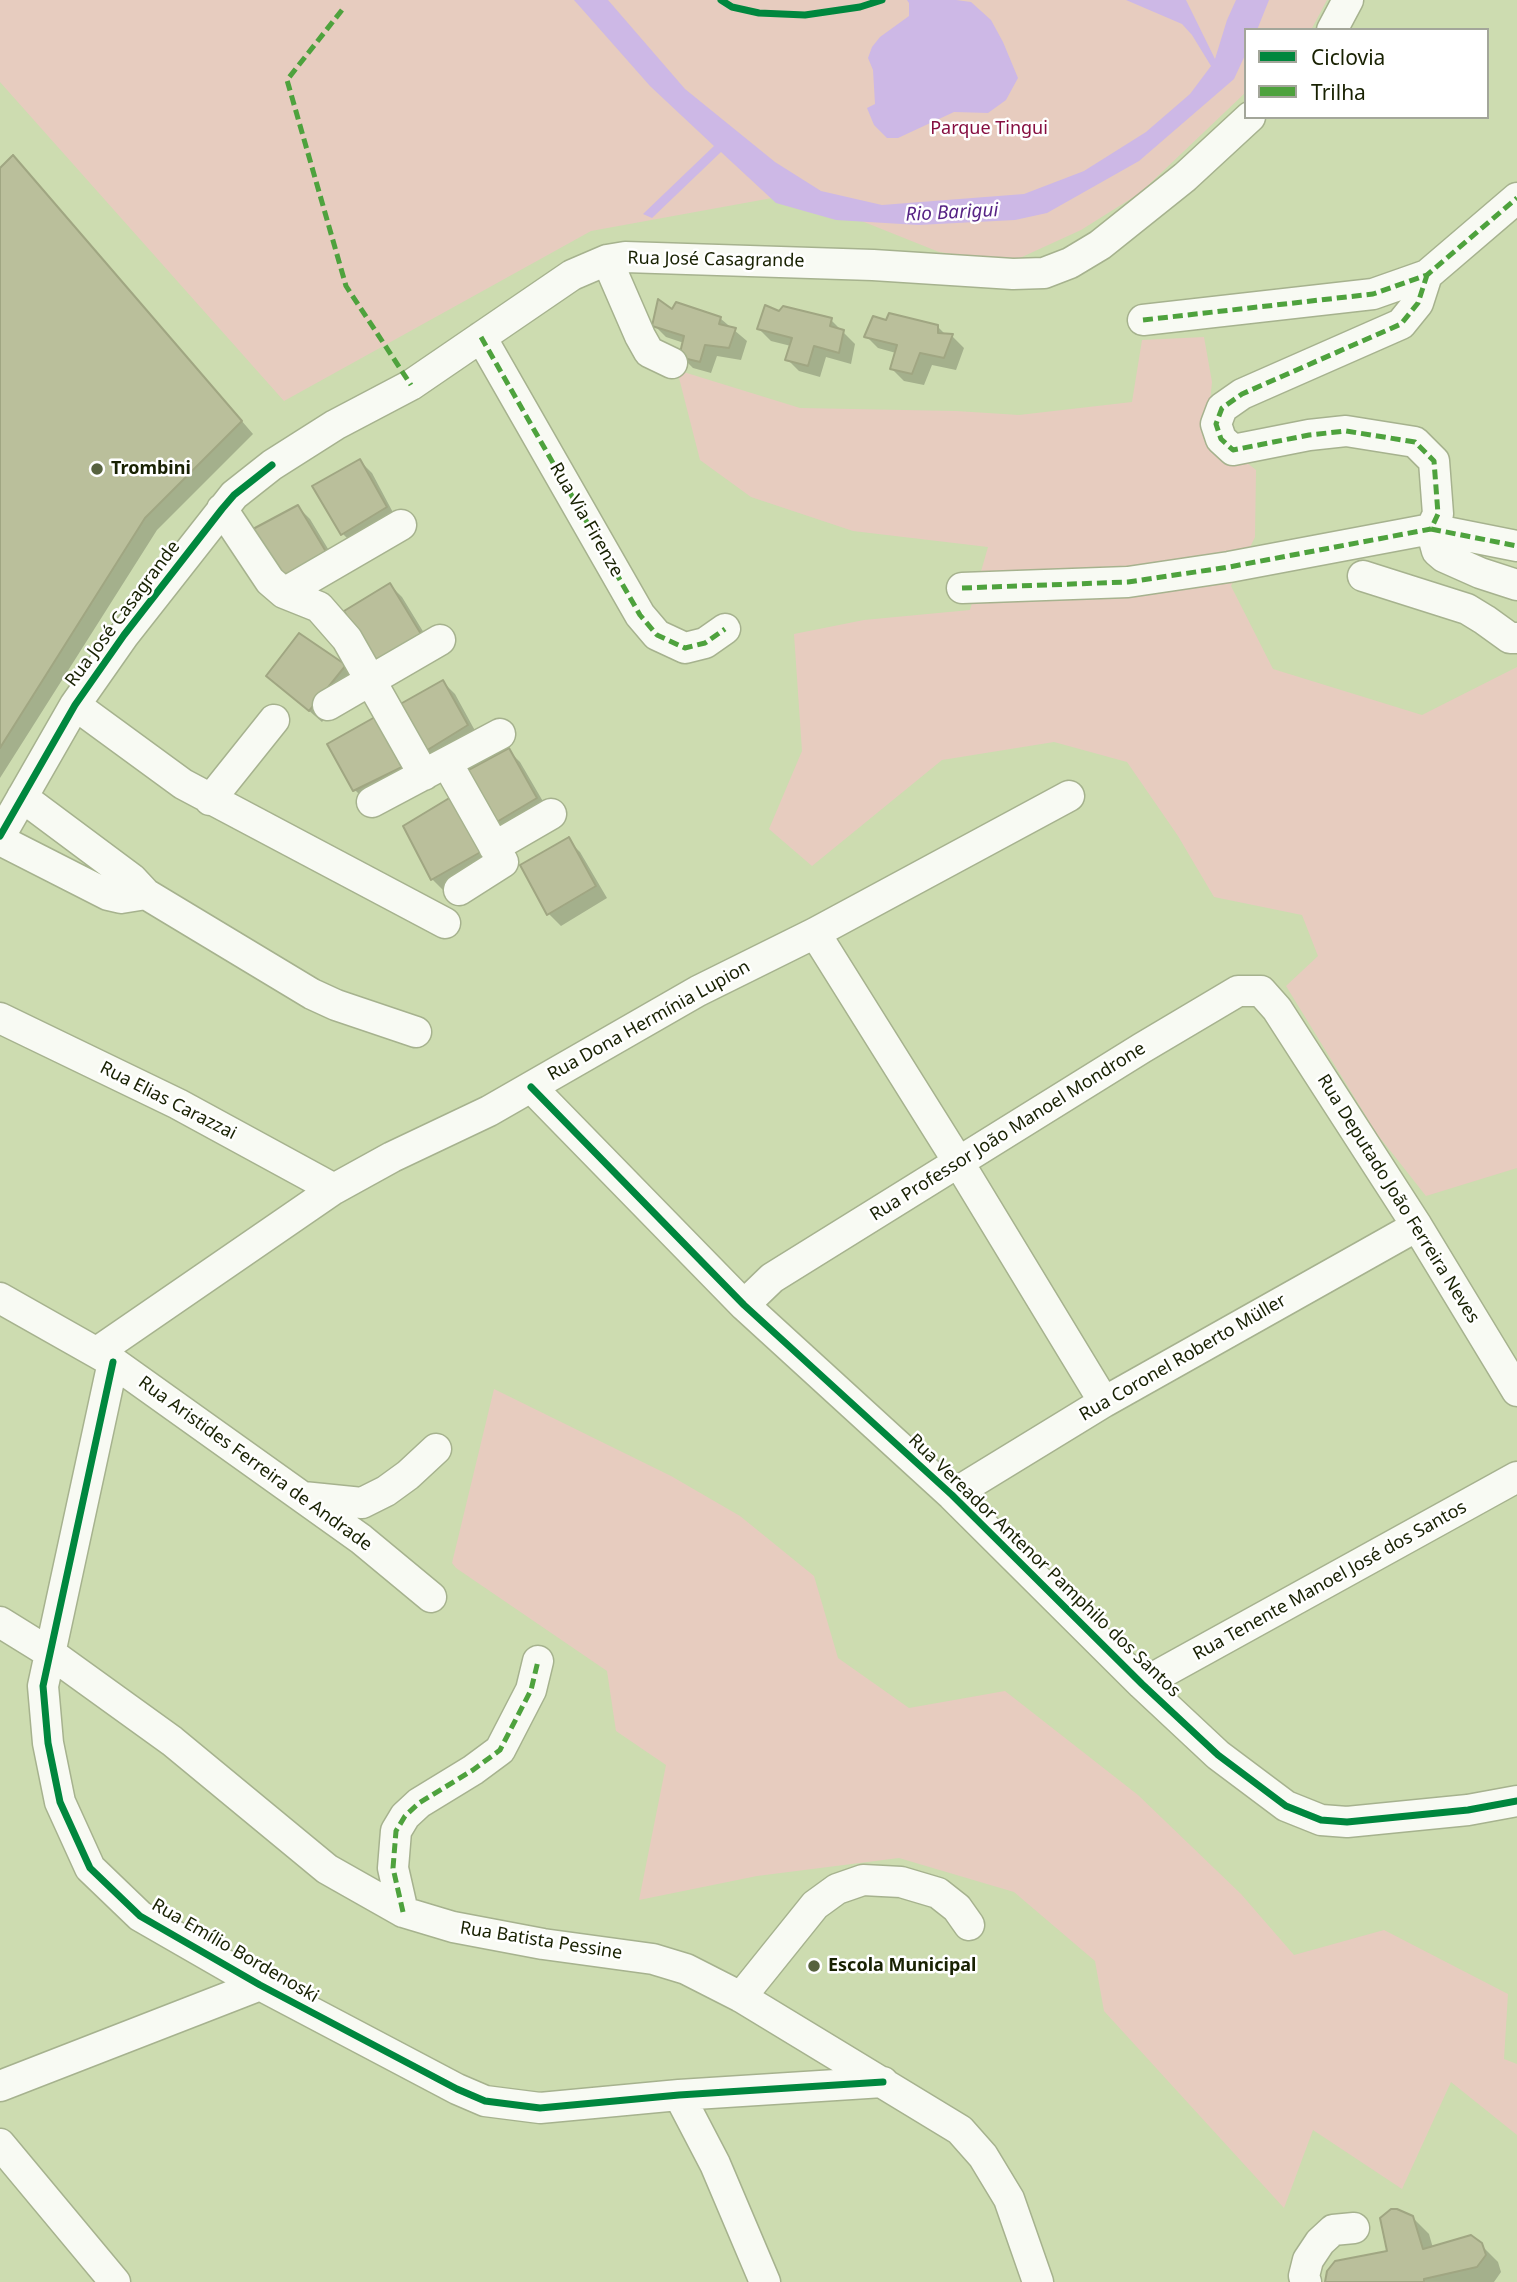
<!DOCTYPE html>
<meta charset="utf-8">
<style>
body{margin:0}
#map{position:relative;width:1517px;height:2282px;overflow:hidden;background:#cddcb0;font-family:"Noto Sans",sans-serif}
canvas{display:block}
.legend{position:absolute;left:1244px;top:28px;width:245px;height:91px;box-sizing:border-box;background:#fff;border:2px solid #a3a69a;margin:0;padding:9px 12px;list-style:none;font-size:21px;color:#182102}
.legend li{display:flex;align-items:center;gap:14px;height:35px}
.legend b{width:35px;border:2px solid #a3a69a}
</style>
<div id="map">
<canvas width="1517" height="2282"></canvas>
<ul class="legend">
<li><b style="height:9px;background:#00873e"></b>Ciclovia</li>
<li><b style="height:9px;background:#4ea23d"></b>Trilha</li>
</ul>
</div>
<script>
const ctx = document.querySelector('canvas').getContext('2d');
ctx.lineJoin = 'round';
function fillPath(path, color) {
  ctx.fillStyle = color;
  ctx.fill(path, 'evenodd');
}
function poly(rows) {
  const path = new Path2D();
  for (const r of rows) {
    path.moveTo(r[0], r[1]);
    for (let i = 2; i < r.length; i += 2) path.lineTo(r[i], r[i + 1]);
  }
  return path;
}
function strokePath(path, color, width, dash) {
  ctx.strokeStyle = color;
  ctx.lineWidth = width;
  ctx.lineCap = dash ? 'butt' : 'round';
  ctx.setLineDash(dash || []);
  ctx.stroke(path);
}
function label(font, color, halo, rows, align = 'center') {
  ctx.font = font + ' "Noto Sans",sans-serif';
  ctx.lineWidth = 5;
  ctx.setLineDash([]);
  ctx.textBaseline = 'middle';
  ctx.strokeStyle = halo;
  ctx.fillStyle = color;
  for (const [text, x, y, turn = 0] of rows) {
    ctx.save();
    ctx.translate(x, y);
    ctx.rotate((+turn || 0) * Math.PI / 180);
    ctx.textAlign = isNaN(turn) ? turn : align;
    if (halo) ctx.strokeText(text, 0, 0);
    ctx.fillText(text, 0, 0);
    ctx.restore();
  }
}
fillPath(poly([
 [0,0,1327,0,1311,30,1246,30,1246,92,1140,193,1081,230,1011,262,939,252,794,194,591,231,284,401,0,82],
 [1204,337,1212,382,1207,431,1256,470,1255,537,1231,586,1273,669,1422,715,1517,667,1517,1168,1426,1196,1377,1134,1286,986,1318,956,1302,915,1214,897,1178,836,1127,762,1054,742,942,760,812,866,769,829,802,751,794,634,864,620,970,610,988,547,853,531,751,497,700,460,677,370,800,408,956,411,1019,415,1132,402,1142,340],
 [494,1389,671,1476,740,1516,814,1576,838,1658,909,1708,1005,1691,1138,1795,1241,1894,1294,1955,1384,1930,1508,1994,1504,2059,1517,2064,1517,2135,1451,2082,1402,2189,1313,2130,1284,2208,1104,2011,1095,1961,1014,1892,899,1858,757,1876,639,1900,666,1765,616,1731,607,1671,456,1568,452,1563]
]), '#e7ccbf');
fillPath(poly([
 [574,0,608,0,685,89,775,162,821,191,882,205,1024,194,1084,171,1146,132,1190,94,1211,66,1192,35,1182,24,1126,0,1186,0,1215,59,1227,20,1236,0,1269,0,1257,30,1246,30,1246,53,1234,79,1139,161,1047,213,1015,220,918,225,836,220,776,203,721,152,652,218,643,214,714,146,650,86],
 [907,0,956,0,971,2,991,20,1003,42,1018,78,1006,100,988,113,954,112,898,138,887,138,874,125,867,108,875,104,873,70,868,58,872,47,880,37,909,16,909,3]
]), '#cdb8e6');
fillPath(poly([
 [25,169,253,434,157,530,0,778,0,170],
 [673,311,721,319,747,341,741,360,717,356,711,373,693,368,681,356,684,343,666,337,654,325],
 [780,313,831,320,855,344,851,364,826,357,820,377,799,371,787,359,791,346,771,341,759,329],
 [887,323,937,326,946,335,952,336,964,348,956,370,932,365,924,385,904,381,892,369,896,353,878,348,866,336],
 [360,461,372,473,397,520,355,546,343,534],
 [298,507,310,519,339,567,294,591],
 [390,585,402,597,432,646,386,676],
 [345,667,356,679,322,722,269,676],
 [443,682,455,694,479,738,435,764,423,752],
 [387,731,413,779,367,802,355,790],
 [508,750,520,762,548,810,503,837,492,825],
 [456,796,497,861,444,891,432,879],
 [568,840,580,852,607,898,561,926,549,914,523,866],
 [1412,2217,1429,2234,1433,2248,1481,2245,1498,2262,1501,2272,1494,2282,1326,2282,1389,2252]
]), '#0003');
const building = poly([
 [13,155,242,421,145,518,0,748,0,168,13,155],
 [658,299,672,309,676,302,721,317,719,324,736,328,729,348,705,345,700,362,679,357,684,336,652,326,658,299],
 [765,305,779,311,783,306,832,318,830,326,844,330,839,353,814,346,808,366,785,360,792,338,757,329,765,305],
 [889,313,938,325,938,333,953,334,944,358,920,353,912,374,890,369,897,345,864,337,873,316,886,320,889,313],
 [360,459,387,507,341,535,312,486,360,459],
 [298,505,328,555,281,580,253,529,298,505],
 [390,583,421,634,373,665,344,611,390,583],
 [299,633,346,665,309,711,266,676,299,633],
 [443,680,468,725,421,754,395,707,443,680],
 [375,717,402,767,353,791,327,744,375,717],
 [509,748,537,798,490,826,461,774,509,748],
 [456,794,486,849,431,880,403,826,456,794],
 [569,837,596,886,547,915,520,865,569,837],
 [1391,2209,1397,2209,1413,2216,1423,2249,1471,2235,1482,2243,1486,2255,1477,2267,1424,2279,1424,2282,1325,2282,1327,2271,1335,2261,1387,2251,1380,2218,1391,2209]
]);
fillPath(building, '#babf9b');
strokePath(building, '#a0a682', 2);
const minor = poly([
 [1332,30,1348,0],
 [607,260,640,336,649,352,672,363],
 [1143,320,1373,294,1427,275,1517,198],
 [481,337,640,615,657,635,685,648,705,643,725,629],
 [222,509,270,581,284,593,319,607,347,639,424,775],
 [1517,546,1431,529,1437,551,1444,557,1480,573,1517,585],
 [1363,576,1467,609,1485,620,1510,638,1517,638],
 [962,588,1128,582,1229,567,1431,529,1438,514,1434,461,1415,442,1346,431,1309,435,1233,450,1221,439,1216,424,1222,408,1242,394,1401,324,1418,303,1427,275],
 [284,593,401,525],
 [75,705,183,784,445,923],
 [328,705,440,640],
 [447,763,503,862,459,890],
 [22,797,132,879,146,894,312,994,336,1005,416,1032],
 [210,800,274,720],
 [372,802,500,734],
 [0,836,75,705,124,635,234,495,272,465,335,425,411,385,572,275,607,260,625,257,873,265,1013,274,1044,273,1070,263,1100,245,1185,177,1250,117],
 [0,840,108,895,121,898,146,894],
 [494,847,551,814],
 [815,933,959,1163,1104,1402],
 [0,1018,178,1104,334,1189],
 [531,1087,744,1305,952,1495,1142,1684,1218,1755,1286,1806,1321,1820,1347,1822,1468,1810,1517,1801],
 [0,1298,113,1362,361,1539,431,1597],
 [744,1305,772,1278,1142,1048,1238,991,1261,991,1277,1009,1417,1226,1517,1391],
 [97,1352,334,1189,392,1157,489,1111,698,991,815,933,1069,796],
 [113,1362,43,1686,48,1743,60,1802,90,1868,140,1916,260,1985,457,2089,485,2101,540,2108,679,2095,883,2082],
 [952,1495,1104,1402,1417,1226],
 [303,1497,362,1503,386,1491,408,1475,436,1449],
 [0,1622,50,1653,172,1741,327,1869,403,1912,453,1927,543,1944,653,1959,686,1969,741,1997,960,2130,983,2156,1009,2199,1038,2282],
 [1142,1684,1517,1477],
 [403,1912,393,1868,396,1831,405,1816,419,1803,473,1770,500,1750,531,1690,538,1661],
 [741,1997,815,1905,837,1889,863,1880,901,1882,938,1893,957,1908,969,1925],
 [0,2086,260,1985],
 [679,2095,715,2164,765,2282],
 [0,2144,115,2282],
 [1306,2282,1304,2276,1308,2260,1320,2242,1333,2230,1354,2228]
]);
strokePath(minor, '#a6b28e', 33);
strokePath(minor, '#f8faf3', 30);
strokePath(poly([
 [342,10,287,80,346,286,411,385],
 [1143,320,1373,294,1427,275,1517,198],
 [481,337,640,615,657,635,685,648,705,643,725,629],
 [1431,529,1517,546],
 [962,588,1128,582,1229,567,1431,529,1438,514,1434,461,1415,442,1346,431,1309,435,1233,450,1221,439,1216,424,1222,408,1242,394,1401,324,1418,303,1427,275],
 [403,1912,393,1868,396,1831,405,1816,419,1803,473,1770,500,1750,531,1690,538,1661]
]), '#4ea23d', 5, [10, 5]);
strokePath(poly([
 [721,0,732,7,759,13,805,15,860,7,882,0],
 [0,836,75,705,124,635,222,509,234,495,272,465],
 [531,1087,744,1305,952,1495,1142,1684,1218,1755,1286,1806,1321,1820,1347,1822,1468,1810,1517,1801],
 [113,1362,43,1686,48,1743,60,1802,90,1868,140,1916,260,1985,457,2089,485,2101,540,2108,679,2095,883,2082]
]), '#00873e', 7);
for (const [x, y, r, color] of [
 [97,469,7,"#57623f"],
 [814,1966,7,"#57623f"]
]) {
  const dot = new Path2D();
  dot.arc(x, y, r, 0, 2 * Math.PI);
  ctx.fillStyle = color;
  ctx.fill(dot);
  strokePath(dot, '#fff', 2.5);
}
label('18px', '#860f40', '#fff', [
 ["Parque Tingui",989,129]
]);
label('18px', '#182102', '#fff', [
 ["Rua José Casagrande",716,260,1],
 ["Rua Via Firenze",586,520,60],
 ["Rua José Casagrande",123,614,-53],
 ["Rua Dona Hermínia Lupion",649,1021,-29],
 ["Rua Elias Carazzai",168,1101,27],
 ["Rua Professor João Manoel Mondrone",1008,1132,-32],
 ["Rua Deputado João Ferreira Neves",1398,1199,58],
 ["Rua Coronel Roberto Müller",1183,1358,-30],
 ["Rua Aristides Ferreira de Andrade",255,1464,36],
 ["Rua Vereador Antenor Pamphilo dos Santos",1044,1566,44],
 ["Rua Tenente Manoel José dos Santos",1330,1581,-29],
 ["Rua Batista Pessine",541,1941,9],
 ["Rua Emílio Bordenoski",235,1951,30]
]);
label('bold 18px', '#182102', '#fff', [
 ["Trombini",111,469],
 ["Escola Municipal",828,1966]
], 'left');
label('italic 19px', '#572485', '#fff', [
 ["Rio Barigui",952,213,-3]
]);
</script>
